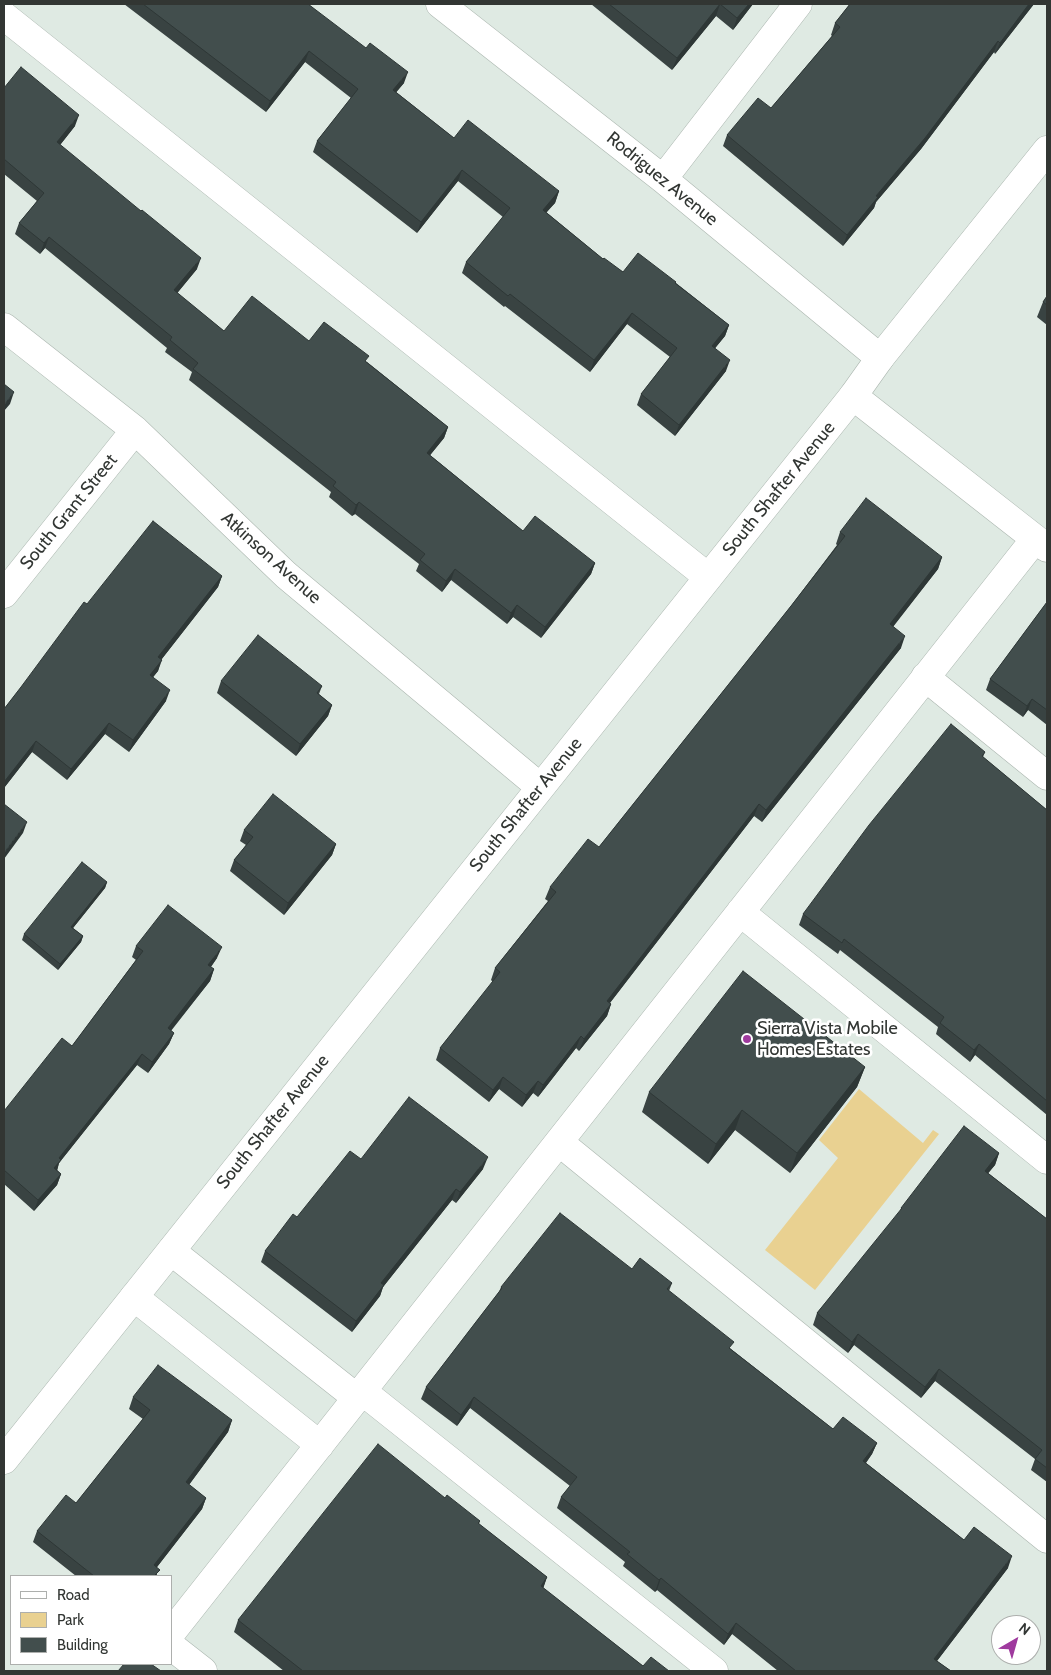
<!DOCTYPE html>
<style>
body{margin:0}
#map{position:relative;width:1051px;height:1675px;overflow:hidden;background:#dfeae3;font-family:Cabin,sans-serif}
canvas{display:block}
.frame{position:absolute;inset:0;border:5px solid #323633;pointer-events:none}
.legend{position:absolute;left:10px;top:1575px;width:162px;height:90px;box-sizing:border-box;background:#fff;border:1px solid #adafad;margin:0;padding:6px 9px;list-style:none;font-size:15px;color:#323633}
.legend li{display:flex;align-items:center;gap:10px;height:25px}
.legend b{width:25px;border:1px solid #adafad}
.north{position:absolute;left:991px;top:1615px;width:50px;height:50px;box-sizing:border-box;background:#fff;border:1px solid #adafad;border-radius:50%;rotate:38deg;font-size:14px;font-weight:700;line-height:20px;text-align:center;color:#323633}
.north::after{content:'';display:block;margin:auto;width:18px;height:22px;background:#9f3a9e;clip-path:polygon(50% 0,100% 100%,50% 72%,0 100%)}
</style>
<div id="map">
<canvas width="1051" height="1675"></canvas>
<div class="frame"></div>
<ul class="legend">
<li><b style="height:6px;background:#fff"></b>Road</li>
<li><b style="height:14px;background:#e9d191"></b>Park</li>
<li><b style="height:14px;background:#424e4d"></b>Building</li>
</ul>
<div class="north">N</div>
</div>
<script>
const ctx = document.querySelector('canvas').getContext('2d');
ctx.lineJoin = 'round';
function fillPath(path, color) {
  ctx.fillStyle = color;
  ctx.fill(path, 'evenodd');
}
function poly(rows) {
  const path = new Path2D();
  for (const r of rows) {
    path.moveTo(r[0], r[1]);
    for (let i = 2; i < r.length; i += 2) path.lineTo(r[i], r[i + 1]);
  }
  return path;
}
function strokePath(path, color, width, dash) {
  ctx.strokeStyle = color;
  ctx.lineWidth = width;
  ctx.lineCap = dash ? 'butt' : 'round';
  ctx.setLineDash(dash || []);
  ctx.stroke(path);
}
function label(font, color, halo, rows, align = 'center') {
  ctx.font = font + ' Cabin,sans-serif';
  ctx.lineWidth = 5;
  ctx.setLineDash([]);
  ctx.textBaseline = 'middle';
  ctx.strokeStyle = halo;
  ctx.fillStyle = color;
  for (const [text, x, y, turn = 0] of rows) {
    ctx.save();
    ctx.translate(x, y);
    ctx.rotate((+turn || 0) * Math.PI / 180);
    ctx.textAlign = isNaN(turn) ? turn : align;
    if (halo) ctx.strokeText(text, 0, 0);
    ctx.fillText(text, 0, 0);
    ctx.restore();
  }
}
fillPath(poly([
 [859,1089,923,1143,933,1130,939,1134,815,1290,765,1250,838,1158,819,1140]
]), '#e9d191');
const minor = poly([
 [440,4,663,179,880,358],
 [4,16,708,577],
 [663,179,798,4],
 [4,327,135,430,286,575,540,787],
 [853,396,1047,548],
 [4,594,135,430],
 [925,677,1047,776],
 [740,912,1047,1160],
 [559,1142,1047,1539],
 [171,1251,357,1398],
 [134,1297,320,1445],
 [362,1391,714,1671],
 [171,1633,1035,539],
 [171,1646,203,1671]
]);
const major = poly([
 [4,1460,853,396,880,358,1047,150]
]);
strokePath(minor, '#abb6af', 29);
strokePath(major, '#abb6af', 29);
strokePath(minor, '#fff', 28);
strokePath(major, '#fff', 28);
fillPath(poly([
 [124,4,308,4,404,83,396,92,454,138,559,191,555,203,546,212,603,259,623,272,676,283,729,325,725,336,715,348,726,371,675,436,637,405,641,394,670,357,627,324,590,372,505,306,504,307,462,273,466,262,503,217,458,181,417,233,313,152,317,141,351,98,305,62,266,112],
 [591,4,753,4,733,30,716,16,672,70],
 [850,4,1034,4,995,54,994,52,921,149,876,202,874,208,843,246,723,146,727,135,771,108,832,36,831,35,835,23],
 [4,88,75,126,60,145,197,269,177,293,224,331,309,341,367,362,448,427,444,438,430,455,523,531,595,563,591,574,541,638,513,617,507,624,451,580,442,592,416,571,419,564,355,514,352,516,329,497,331,492,189,380,192,372,165,352,167,348,45,248,40,254,15,234,19,223,37,201,4,174],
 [1047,296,1047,325,1037,317,1043,302],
 [840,532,942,557,938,569,893,626,901,648,762,822,754,816,610,1003,611,1004,607,1016,579,1051,576,1048,538,1097,533,1093,522,1107,499,1089,489,1102,436,1060,440,1048,493,982,491,980,495,968,548,901,545,899,550,887,599,847,791,606,837,545,836,544],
 [222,576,218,587,161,660,158,671,153,677,166,701,129,752,105,734,67,780,32,752,4,788,4,709,87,604],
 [1047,602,1047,725,1028,710,1023,717,986,690,990,679],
 [221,681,322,686,319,694,332,705,328,716,296,756,217,693],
 [985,752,983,757,1047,810,1047,1115,975,1055,970,1062,936,1034,938,1027,840,950,838,954,799,925,803,914],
 [244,830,336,844,332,855,284,915,230,871,234,860,246,845,240,841],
 [107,882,105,888,73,928,83,936,81,942,58,970,22,940,24,934],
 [136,946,217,958,211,967,214,969,210,981,171,1031,174,1033,169,1044,148,1073,137,1065,59,1163,57,1170,61,1174,57,1185,34,1211,4,1184,4,1111,72,1046,136,960,132,957],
 [865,1067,857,1087,790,1173,735,1130,708,1164,642,1112,649,1092],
 [999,1153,995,1165,988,1173,1047,1219,1047,1482,1031,1470,1035,1459,935,1381,921,1398,854,1345,848,1353,813,1325,817,1313,900,1212,901,1208],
 [361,1159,483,1169,456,1203,452,1200,383,1287,380,1296,352,1332,261,1262,265,1251,297,1217],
 [632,1269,672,1283,669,1291,731,1349,833,1429,877,1443,872,1454,866,1463,964,1540,1008,1568,937,1661,951,1671,778,1671,732,1634,724,1645,657,1590,655,1592,623,1566,625,1562,557,1508,561,1497,570,1486,470,1408,457,1426,421,1399,426,1387,499,1292,501,1287],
 [133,1397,232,1420,228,1432,189,1485,206,1498,202,1509,157,1567,157,1576,76,1576,33,1542,37,1531,76,1503,143,1419,129,1409],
 [445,1498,480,1521,479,1524,547,1577,543,1588,643,1666,669,1671,284,1671,234,1632,238,1620]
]), '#394342');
fillPath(poly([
 [720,4,716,16,672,70,677,58],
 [749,4,753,4,733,30,737,18],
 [1029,4,1034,4,995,54,1000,43],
 [998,41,994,52,921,149,876,202,874,208,843,246,847,235,876,196],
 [309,51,305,62,266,112,270,101],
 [408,72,404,83,389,101,393,90],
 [79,115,75,126,53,154,57,142],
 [462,170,458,181,417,233,421,222],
 [559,191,555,203,539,221,543,210],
 [49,237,45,248,40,254,44,243],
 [201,258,197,269,170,302,174,290],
 [632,313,627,324,590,372,594,360],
 [729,325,725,336,708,357,712,346],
 [730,360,726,371,675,436,679,425],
 [14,392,10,404,4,411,4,405],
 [448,427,444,438,423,464,427,453],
 [359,502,355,514,352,516,356,505],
 [942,557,938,569,886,636,890,624],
 [595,563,591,574,541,638,545,627],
 [455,569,451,580,442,592,446,581],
 [222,576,218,587,154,669,158,657],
 [517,605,513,617,507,624,511,613],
 [905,636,901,648,762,822,766,810],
 [162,660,158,671,146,686,150,675],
 [170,690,166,701,129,752,133,740],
 [1032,699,1028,710,1023,717,1027,706],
 [332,705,328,716,296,756,300,744],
 [109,723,105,734,67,780,71,769],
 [36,741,32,752,4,788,4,782],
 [759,804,754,816,602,1013,607,1001],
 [27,822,23,833,4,859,4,853],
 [336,844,332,855,284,915,288,903],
 [107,882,105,888,69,933,71,927],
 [83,936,81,942,58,970,60,964],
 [222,947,217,958,204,976,208,965],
 [214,969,210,981,163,1040,168,1028],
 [611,1004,607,1016,579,1051,584,1039],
 [174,1033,169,1044,148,1073,152,1062],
 [581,1036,576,1048,538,1097,543,1085],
 [979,1044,975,1055,970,1062,974,1050],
 [142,1054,137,1065,59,1163,57,1171,54,1168,59,1158],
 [865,1067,857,1087,790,1173,797,1153],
 [503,1077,499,1089,489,1102,493,1090],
 [538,1081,533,1093,522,1107,526,1095],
 [742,1110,735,1130,708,1164,716,1144],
 [999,1153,995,1165,981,1182,985,1171],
 [488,1157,483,1169,456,1203,460,1192],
 [61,1174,57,1185,34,1211,38,1200],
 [456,1189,452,1200,383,1287,380,1296,352,1332,356,1321,381,1283],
 [858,1334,854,1345,848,1353,852,1342],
 [939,1369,935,1381,921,1398,925,1387],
 [474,1397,470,1408,457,1426,461,1415],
 [232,1420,228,1432,182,1494,186,1482],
 [877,1443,872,1454,859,1472,863,1461],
 [206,1498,202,1509,150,1576,154,1565],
 [1012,1556,1008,1568,930,1670,934,1659],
 [547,1577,543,1589,541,1586],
 [661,1578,657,1590,655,1592,659,1580],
 [736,1623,732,1634,724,1645,728,1634]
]), '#2e3736');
const building = poly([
 [143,4,308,4,366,48,370,43,408,72,393,90,454,138,468,120,559,191,543,210,603,259,604,258,623,272,638,253,676,282,675,283,729,325,712,346,730,360,679,425,641,394,677,348,632,313,594,360,510,294,508,296,466,262,510,208,462,170,421,222,317,141,358,89,309,51,270,101,143,4],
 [609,4,749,4,737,18,720,4,677,58,609,4],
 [850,4,1029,4,1000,43,998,41,925,138,876,196,878,197,847,235,727,135,758,98,771,108,840,27,835,23,850,4],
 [21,67,79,115,57,142,141,211,142,210,201,258,174,290,224,331,252,296,309,341,324,322,369,356,365,361,448,427,427,453,523,531,535,516,595,563,545,627,517,605,511,613,455,569,446,581,420,560,425,554,359,502,356,505,333,486,336,482,193,369,198,363,170,340,172,337,49,237,44,243,19,223,44,193,4,159,4,88,21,67],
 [1047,296,1047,305,1043,302,1047,296],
 [4,384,14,392,4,405,4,384],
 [866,498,942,557,890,624,905,636,766,810,759,804,607,1001,611,1004,584,1039,581,1036,543,1085,538,1081,526,1095,503,1077,493,1090,440,1048,500,972,495,968,556,892,550,887,588,839,599,847,791,606,845,536,840,532,866,498],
 [153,521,222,576,158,657,162,660,150,675,170,690,133,740,109,723,71,769,36,741,4,782,4,709,21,687,84,602,87,604,153,521],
 [1047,602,1047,710,1032,699,1027,706,990,679,1047,602],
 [258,635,322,686,317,693,332,705,300,744,221,681,258,635],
 [951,724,985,752,982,756,1047,810,1047,1101,979,1044,974,1050,940,1023,944,1017,844,939,842,943,803,914,869,825,951,724],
 [273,794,336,844,288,903,234,860,253,837,244,830,273,794],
 [4,804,27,822,4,853,4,804],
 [82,862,107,882,71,927,83,936,60,964,24,934,82,862],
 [168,905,222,947,208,965,214,969,168,1028,174,1033,152,1062,142,1054,59,1158,61,1160,54,1168,61,1174,38,1200,4,1170,4,1111,62,1038,72,1046,143,951,136,946,168,905],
 [743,971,865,1067,797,1153,742,1110,716,1144,649,1092,743,971],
 [409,1097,488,1157,460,1192,456,1189,381,1283,384,1285,356,1321,265,1251,293,1214,297,1217,350,1151,361,1159,409,1097],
 [964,1126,999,1153,985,1171,1047,1219,1047,1468,1035,1459,1042,1450,939,1369,925,1387,858,1334,852,1342,817,1313,902,1208,901,1208,964,1126],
 [560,1213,632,1269,640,1258,672,1283,667,1289,734,1342,729,1348,833,1429,843,1417,877,1443,863,1461,964,1540,974,1527,1012,1556,934,1659,951,1671,796,1671,736,1623,728,1634,661,1578,659,1580,627,1554,630,1552,561,1497,577,1477,474,1397,461,1415,426,1387,502,1288,501,1287,560,1213],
 [158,1365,232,1420,186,1482,206,1498,154,1565,160,1570,154,1576,94,1576,37,1531,66,1495,76,1503,150,1410,133,1397,158,1365],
 [378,1444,445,1498,447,1495,480,1521,478,1523,547,1577,541,1586,643,1666,651,1657,669,1671,303,1671,238,1620,378,1444],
 [124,1664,151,1664,161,1671,118,1671,124,1664]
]);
fillPath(building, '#424e4d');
strokePath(building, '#2e3736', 1);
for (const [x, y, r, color] of [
 [747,1039,5,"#9f3a9e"]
]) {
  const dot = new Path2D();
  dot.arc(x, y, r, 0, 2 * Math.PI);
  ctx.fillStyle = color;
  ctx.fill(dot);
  strokePath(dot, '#fff', 2);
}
label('18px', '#323633', '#fff', [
 ["Rodriguez Avenue",662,179,39],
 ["South Shafter Avenue",779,489,-51],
 ["South Grant Street",69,512,-51],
 ["Atkinson Avenue",271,558,42],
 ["South Shafter Avenue",526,805,-51],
 ["South Shafter Avenue",273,1122,-51]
]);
label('18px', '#323633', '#fff', [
 ["Sierra Vista Mobile",757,1029],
 ["Homes Estates",757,1050]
], 'left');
</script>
